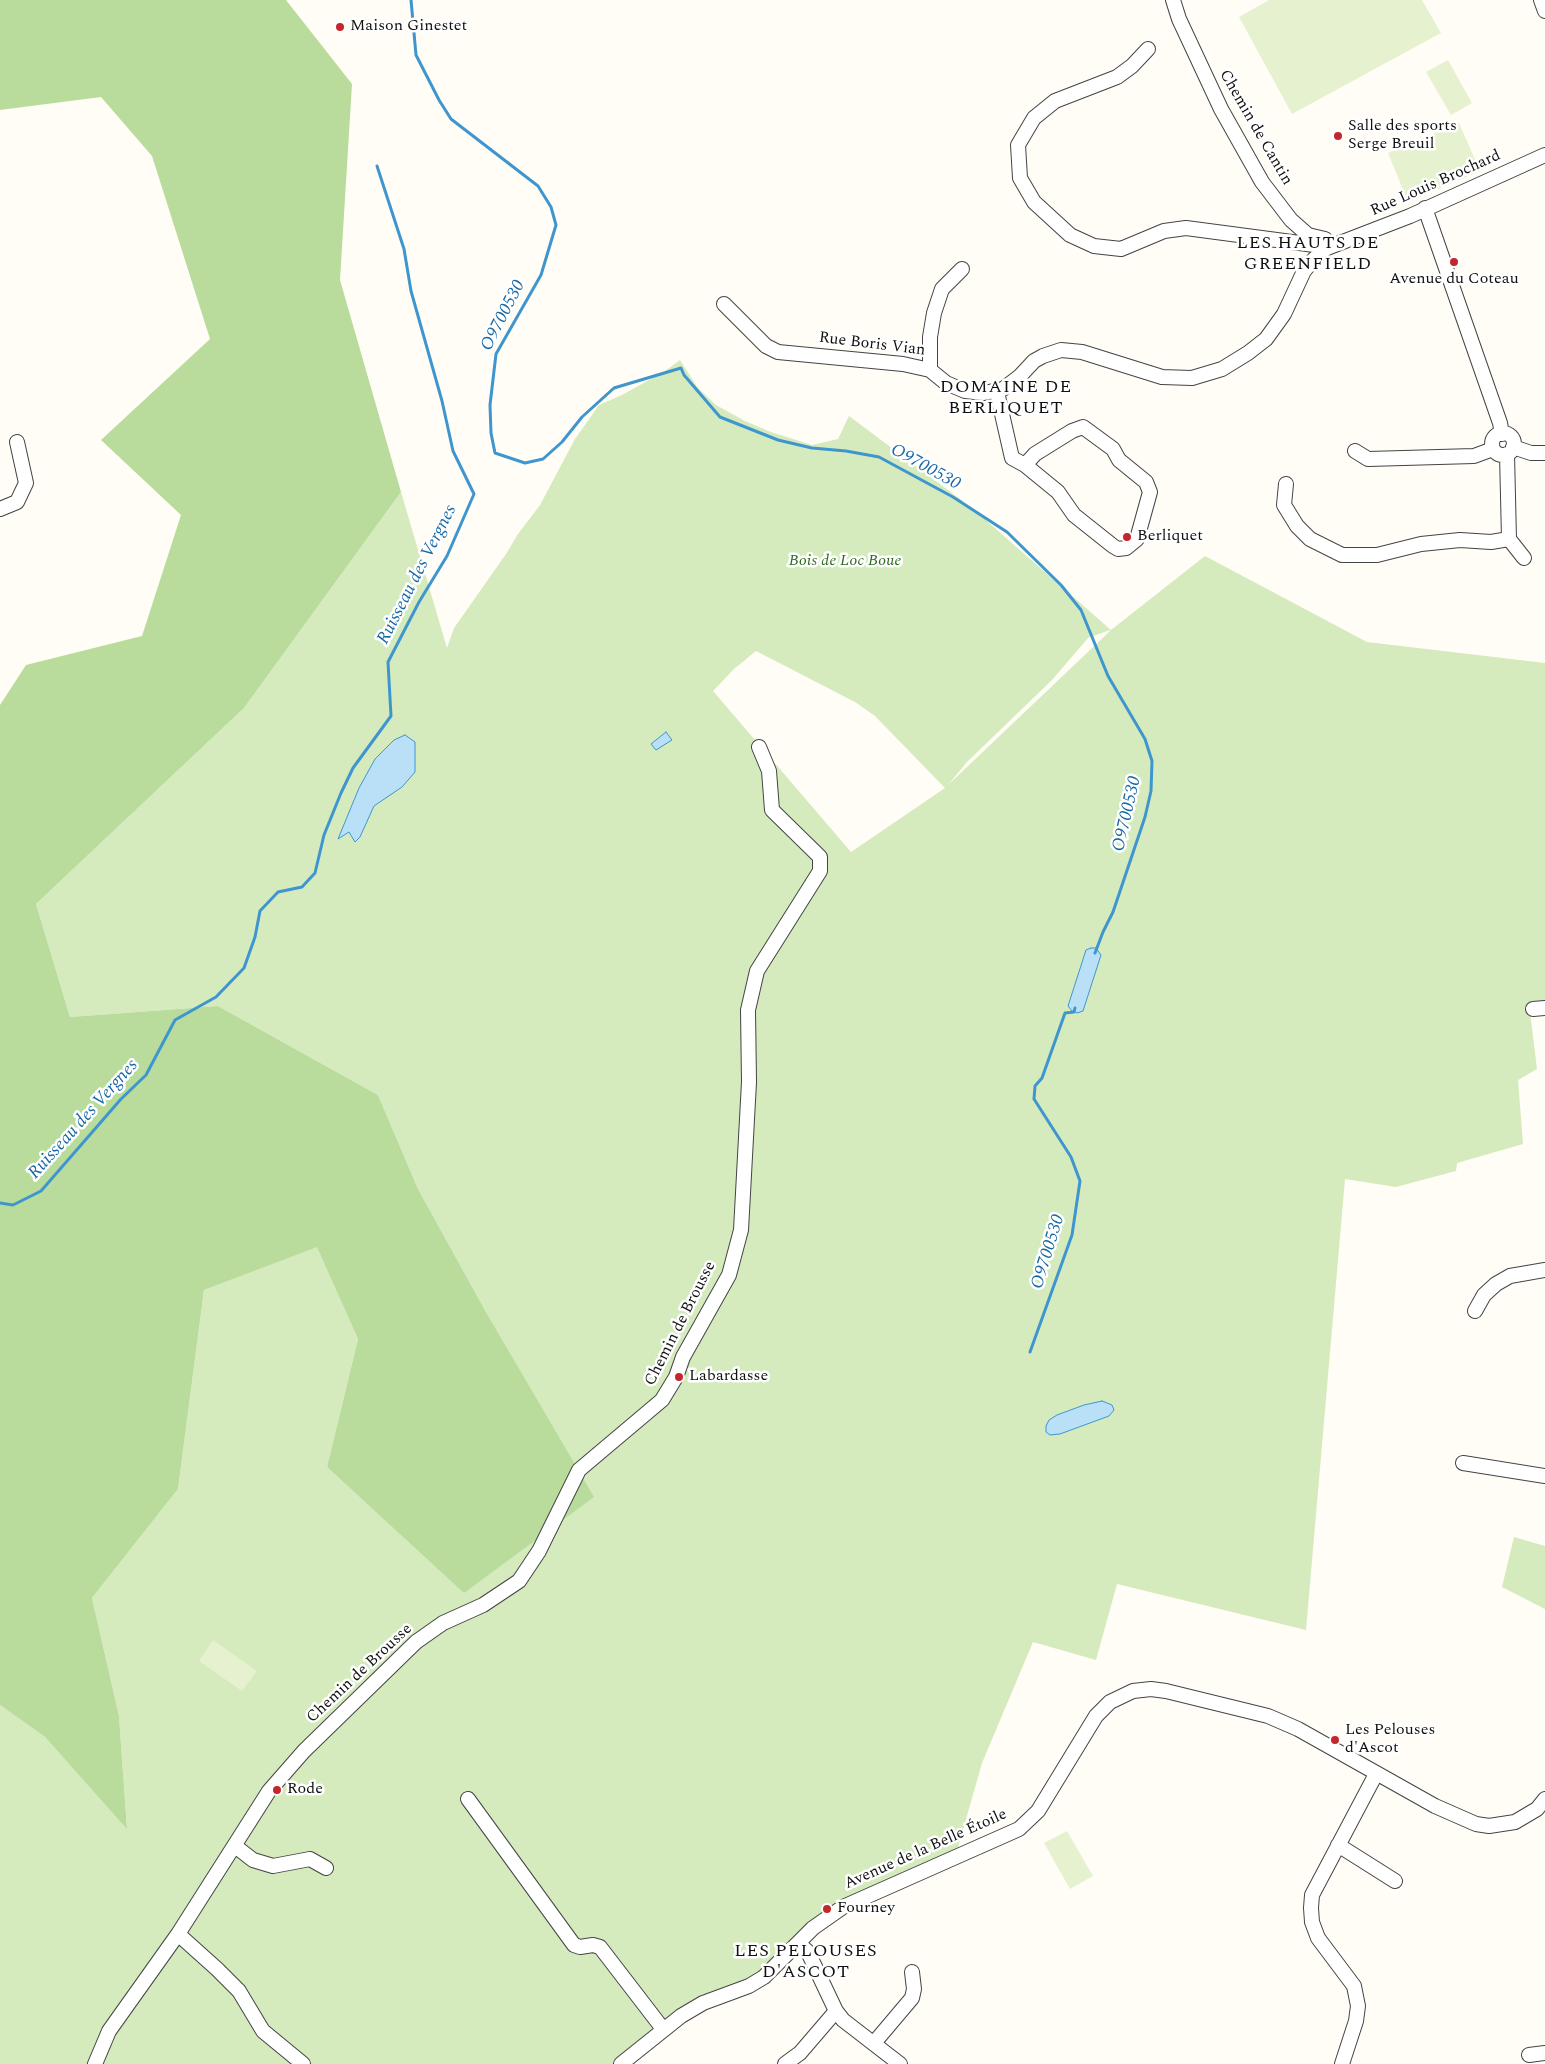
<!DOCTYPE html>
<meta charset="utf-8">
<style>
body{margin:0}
canvas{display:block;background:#fffdf5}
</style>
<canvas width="1545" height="2064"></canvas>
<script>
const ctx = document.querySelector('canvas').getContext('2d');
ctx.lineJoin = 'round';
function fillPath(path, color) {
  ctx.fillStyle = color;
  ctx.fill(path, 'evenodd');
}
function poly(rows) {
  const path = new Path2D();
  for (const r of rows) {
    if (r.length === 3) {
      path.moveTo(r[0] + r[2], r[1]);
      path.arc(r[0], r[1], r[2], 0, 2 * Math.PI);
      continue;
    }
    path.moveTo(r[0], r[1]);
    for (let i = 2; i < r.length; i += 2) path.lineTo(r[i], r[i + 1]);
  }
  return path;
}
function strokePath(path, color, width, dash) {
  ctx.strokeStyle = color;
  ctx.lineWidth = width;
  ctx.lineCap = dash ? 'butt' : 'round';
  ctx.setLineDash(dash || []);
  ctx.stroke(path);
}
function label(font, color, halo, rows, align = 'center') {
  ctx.font = font + ' Spectral,serif';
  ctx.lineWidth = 5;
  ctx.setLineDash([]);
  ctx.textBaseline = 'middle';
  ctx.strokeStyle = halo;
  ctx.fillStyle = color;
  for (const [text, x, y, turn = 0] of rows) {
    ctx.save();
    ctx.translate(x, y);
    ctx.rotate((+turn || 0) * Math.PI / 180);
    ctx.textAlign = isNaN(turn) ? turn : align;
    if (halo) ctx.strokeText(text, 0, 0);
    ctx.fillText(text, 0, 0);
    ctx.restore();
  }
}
fillPath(poly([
 [680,360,698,388,716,405,745,421,771,432,812,445,838,439,849,416,972,508,1111,630,1205,556,1367,642,1545,663,1545,1009,1530,1012,1537,1069,1518,1080,1523,1144,1457,1163,1456,1171,1396,1187,1345,1179,1306,1630,1117,1584,1096,1660,1033,1642,982,1763,955,1858,858,1899,776,1967,703,2003,621,2064,0,2064,0,1705,45,1737,127,1828,119,1716,92,1598,178,1489,204,1290,317,1246,358,1339,327,1467,464,1592,593,1497,486,1312,418,1189,378,1095,218,1006,70,1017,36,904,244,708,401,492,447,648,454,628,506,554,518,534,540,505,575,439,599,405,622,395,665,371],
 [1110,630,1110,631,948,785,967,762,1052,680,1088,638],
 [756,651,855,702,875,716,945,788,851,852,713,691,734,669],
 [1514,1537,1545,1546,1545,1609,1502,1587]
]), '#d5ebbd');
fillPath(poly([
 [0,0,286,0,352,84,340,280,401,492,244,708,36,904,70,1017,218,1006,378,1095,418,1189,486,1312,594,1497,464,1593,327,1467,358,1339,317,1247,204,1290,178,1489,92,1598,119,1716,127,1829,45,1737,0,1705,0,705,26,665,142,636,181,515,101,440,210,339,152,156,101,97,0,110]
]), '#b9dc9c');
fillPath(poly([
 [1269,0,1422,0,1441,33,1292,114,1239,17],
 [1448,60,1472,103,1451,115,1426,72],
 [1459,123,1480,171,1408,202,1388,153],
 [213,1640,257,1671,242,1691,199,1661],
 [1067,1831,1093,1876,1070,1889,1044,1843]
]), '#e6f2cf');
const water = poly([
 [666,732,672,740,656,750,651,744,666,732],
 [405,735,415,742,415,772,402,787,374,806,360,837,355,842,349,832,338,839,359,788,375,759,394,740,405,735],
 [1091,948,1096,948,1101,955,1083,1011,1077,1013,1072,1011,1068,1006,1086,950,1091,948],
 [1102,1401,1112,1405,1114,1410,1109,1416,1060,1434,1050,1435,1046,1432,1046,1426,1049,1420,1057,1415,1084,1405,1102,1401]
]);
fillPath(water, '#b9e0f7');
strokePath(water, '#3f96cf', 1);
strokePath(poly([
 [411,0,416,55,439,100,451,119,538,186,551,207,556,225,541,275,496,354,490,405,491,433,495,453,525,463,543,459,562,442,582,417,614,388,681,368,684,375,720,417,778,440,812,448,846,451,879,457,953,497,1007,532,1061,585,1081,610,1108,676,1145,739,1152,761,1151,791,1145,817,1113,912,1103,932,1095,953],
 [0,1203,13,1205,41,1191,121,1099,146,1075,175,1020,216,997,244,968,255,937,260,911,278,892,302,887,315,873,324,835,341,793,353,768,391,716,388,662,419,602,447,556,474,494,453,451,442,401,411,291,404,249,377,166],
 [1030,1352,1072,1235,1080,1181,1071,1157,1034,1099,1035,1086,1042,1078,1065,1013,1074,1012,1075,1008]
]), '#3f96cf', 3);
const minor = poly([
 [1173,0,1179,19,1221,109,1262,182,1291,220,1308,235,1325,239],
 [1541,0,1545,11],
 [1148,49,1132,66,1117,77,1055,101,1034,118,1018,145,1020,178,1034,202,1070,235,1094,246,1121,249,1164,231,1186,228,1322,246,1334,245],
 [1425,208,1500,423,1502,434],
 [724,304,766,346,778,352,903,364,930,370,946,383,965,391,984,393,1003,389,1020,376,1034,361,1043,356,1061,350,1082,352,1162,377,1192,378,1222,369,1248,353,1266,339,1284,314,1304,271,1314,259,1327,248,1410,216,1545,155],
 [930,370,930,337,934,313,942,289,962,269],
 [997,392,1012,458,1025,465,1035,454,1072,431,1083,427,1113,449,1119,460,1146,482,1150,492,1137,539,1126,548,1118,549,1113,546,1074,515,1058,492,1025,465],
 [1503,444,11],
 [1513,447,1531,453,1545,453],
 [1355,451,1368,459,1474,456,1493,449],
 [1286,484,1284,505,1297,526,1310,539,1342,555,1377,555,1421,544,1460,540,1491,542,1509,539,1507,454],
 [0,509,17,502,26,483,17,442],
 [1509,539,1524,558],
 [1533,1009,1545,1008],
 [1475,1311,1484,1295,1496,1284,1510,1276,1545,1270],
 [1463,1463,1545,1476],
 [468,1799,574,1945,580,1947,593,1945,600,1947,663,2029],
 [1338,1845,1395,1881],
 [235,1846,253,1860,273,1866,310,1859,326,1868],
 [178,1934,217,1969,239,1991,263,2031,303,2064],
 [798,1943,808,1952,836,2011,843,2020,900,2064],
 [874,2043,912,1998,914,1989,912,1972],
 [1529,2055,1545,2053],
 [95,2064,109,2031,178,1934,269,1791,304,1751,416,1642,443,1623,483,1605,519,1581,539,1551,579,1470,662,1400,676,1377,683,1357,729,1275,741,1230,749,1082,748,1010,757,971,820,871,820,857,772,810,769,771,759,747],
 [621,2064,681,2016,703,2003,749,1986,764,1977,813,1928,843,1907,1019,1829,1038,1811,1096,1716,1110,1702,1133,1691,1151,1689,1166,1691,1268,1716,1298,1729,1435,1806,1476,1824,1489,1826,1515,1822,1537,1809,1545,1799],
 [785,2064,800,2053,836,2011],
 [1342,2064,1356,2021,1358,2006,1354,1986,1318,1938,1312,1922,1311,1908,1312,1895,1376,1774]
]);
strokePath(minor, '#444', 16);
strokePath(minor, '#fff', 14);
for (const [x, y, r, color] of [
 [340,27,5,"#c4262e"],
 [1338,136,5,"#c4262e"],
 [1454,262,5,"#c4262e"],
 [1127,537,5,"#c4262e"],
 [679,1377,5,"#c4262e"],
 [1335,1740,5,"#c4262e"],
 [277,1790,5,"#c4262e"],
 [827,1909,5,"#c4262e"]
]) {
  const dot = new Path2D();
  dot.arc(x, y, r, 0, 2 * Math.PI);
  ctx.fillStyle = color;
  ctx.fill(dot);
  strokePath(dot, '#fff', 2);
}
label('16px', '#111', '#fff', [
 ["Maison Ginestet",350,27],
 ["Salle des sports",1348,127],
 ["Serge Breuil",1348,145],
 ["Avenue du Coteau",1454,280,"center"],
 ["Berliquet",1137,537],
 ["Labardasse",689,1377],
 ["Les Pelouses",1345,1731],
 ["d'Ascot",1345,1749],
 ["Rode",287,1790],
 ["Fourney",837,1909]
], 'left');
label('16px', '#111', '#fff', [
 ["Chemin de Cantin",1255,128,60],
 ["Rue Louis Brochard",1436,184,-24],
 ["Rue Boris Vian",872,345,7],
 ["Chemin de Brousse",681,1324,-63],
 ["Chemin de Brousse",360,1674,-43],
 ["Avenue de la Belle Étoile",926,1850,-24]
]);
label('italic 16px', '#2f6b1f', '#fff', [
 ["Bois de Loc Boue",845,562]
]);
ctx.letterSpacing = '1px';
label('18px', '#111', '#fff', [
 ["LES HAUTS DE",1308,244],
 ["GREENFIELD",1308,265],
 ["DOMAINE DE",1006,388],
 ["BERLIQUET",1006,409],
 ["LES PELOUSES",806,1952],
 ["D'ASCOT",806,1973]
]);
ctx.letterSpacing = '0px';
label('italic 18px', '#1768a6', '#fff', [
 ["O9700530",504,316,-63],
 ["O9700530",925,468,29],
 ["Ruisseau des Vergnes",418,575,-63],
 ["O9700530",1128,814,-77],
 ["Ruisseau des Vergnes",84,1120,-48],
 ["O9700530",1049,1252,-73]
]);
</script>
